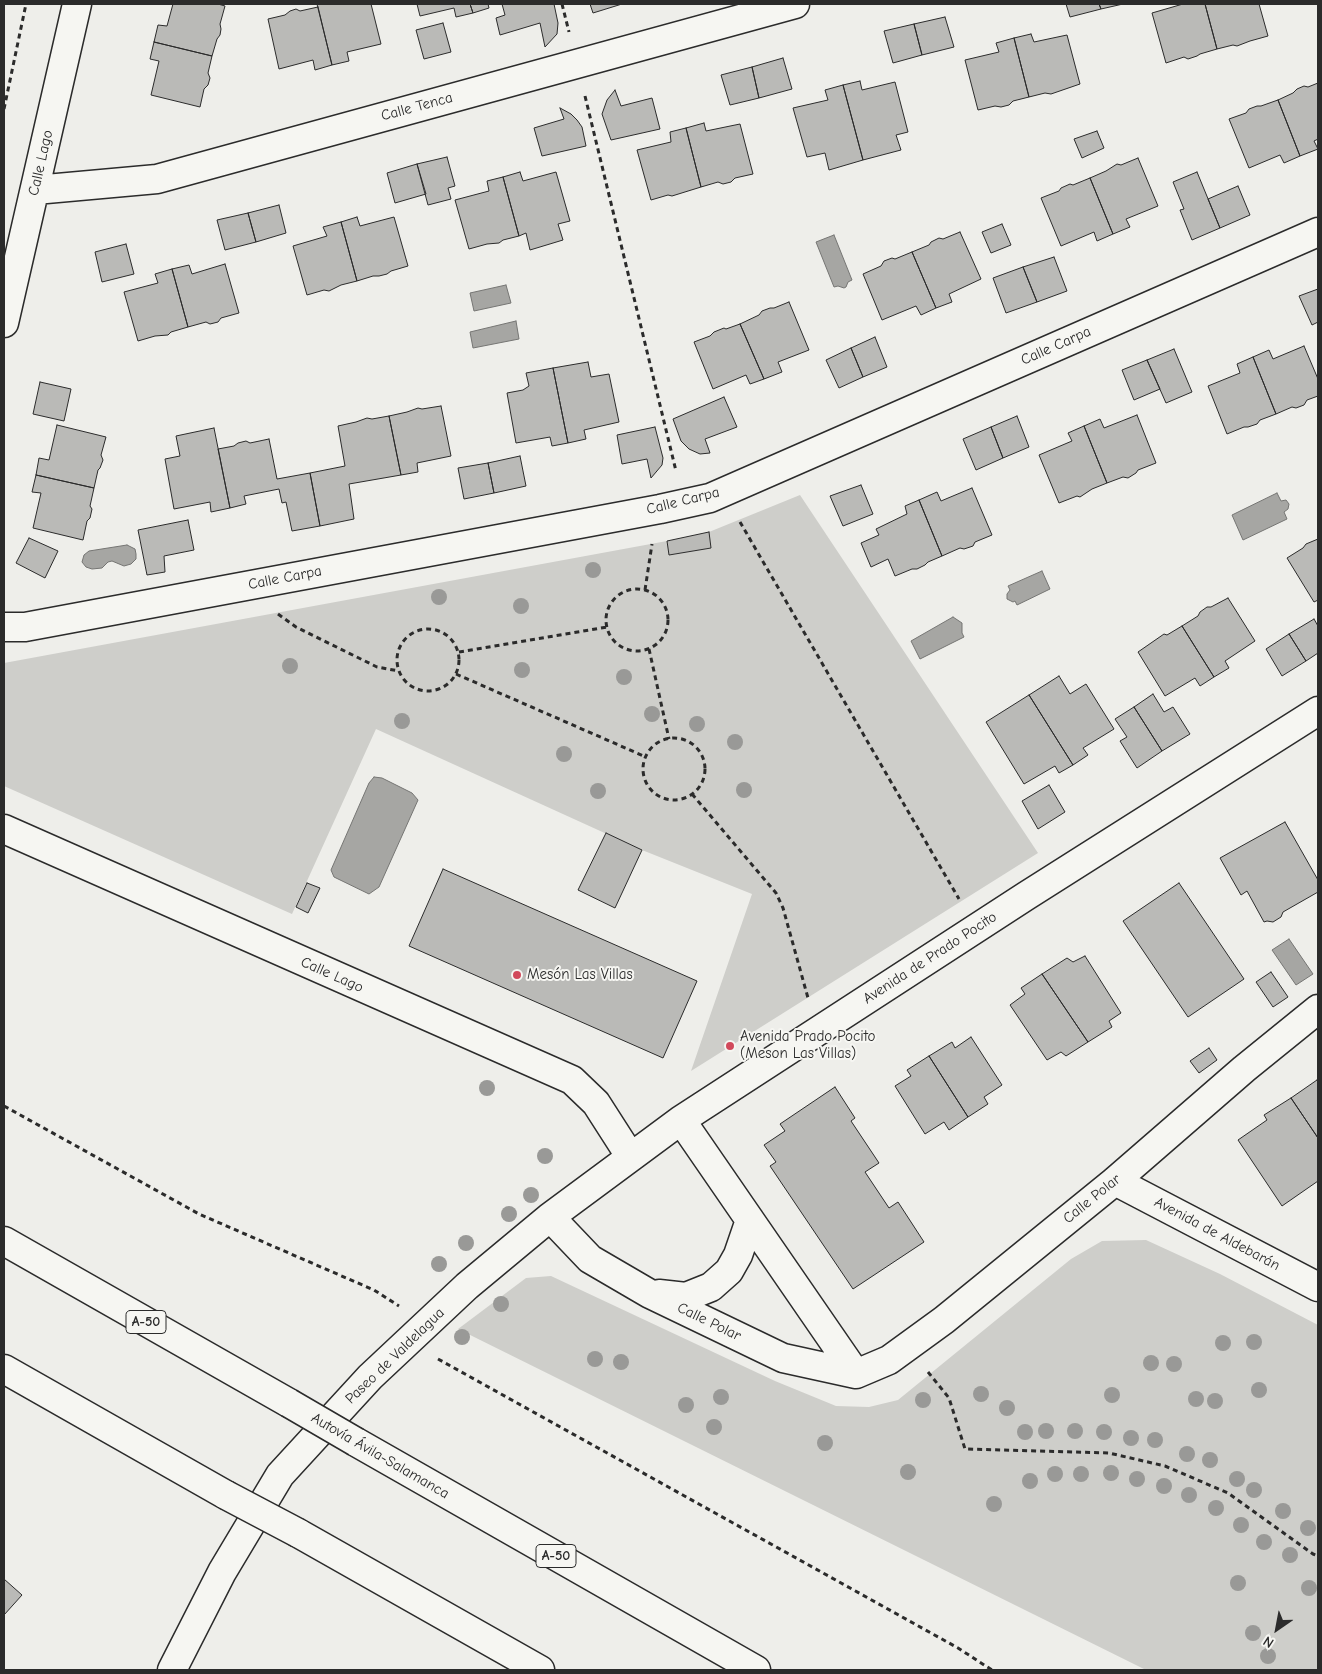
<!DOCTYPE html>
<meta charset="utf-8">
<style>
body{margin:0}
#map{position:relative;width:1322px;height:1674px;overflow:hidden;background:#eeeeea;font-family:"Comic Neue",sans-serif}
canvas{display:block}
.frame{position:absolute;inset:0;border:5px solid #2b2b2b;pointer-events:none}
.north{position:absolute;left:1252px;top:1604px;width:50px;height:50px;-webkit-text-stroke:4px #f6f6f2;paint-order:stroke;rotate:213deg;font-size:14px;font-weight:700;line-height:20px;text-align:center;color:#2b2b2b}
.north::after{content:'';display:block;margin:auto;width:18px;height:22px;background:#2b2b2b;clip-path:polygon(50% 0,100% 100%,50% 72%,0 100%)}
</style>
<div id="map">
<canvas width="1322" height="1674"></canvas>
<div class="frame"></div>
<div class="north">N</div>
</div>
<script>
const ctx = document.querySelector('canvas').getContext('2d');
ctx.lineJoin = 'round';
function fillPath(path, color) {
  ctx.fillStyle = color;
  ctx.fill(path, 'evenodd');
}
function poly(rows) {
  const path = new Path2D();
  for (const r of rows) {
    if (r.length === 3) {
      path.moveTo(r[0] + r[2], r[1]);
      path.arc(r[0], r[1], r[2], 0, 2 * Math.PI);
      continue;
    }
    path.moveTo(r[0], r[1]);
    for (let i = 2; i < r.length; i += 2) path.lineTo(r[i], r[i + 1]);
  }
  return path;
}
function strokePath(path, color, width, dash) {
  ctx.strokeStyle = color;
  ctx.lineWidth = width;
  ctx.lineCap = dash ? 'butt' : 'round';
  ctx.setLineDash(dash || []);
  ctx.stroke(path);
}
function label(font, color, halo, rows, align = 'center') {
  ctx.font = font + ' "Comic Neue",sans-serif';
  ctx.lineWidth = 4;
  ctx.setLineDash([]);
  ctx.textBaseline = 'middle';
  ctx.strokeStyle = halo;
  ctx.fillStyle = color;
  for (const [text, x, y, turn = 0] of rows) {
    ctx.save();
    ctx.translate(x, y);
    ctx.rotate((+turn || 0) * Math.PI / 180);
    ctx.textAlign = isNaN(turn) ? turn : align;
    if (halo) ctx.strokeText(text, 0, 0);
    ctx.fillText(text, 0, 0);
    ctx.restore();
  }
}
fillPath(poly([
 [800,495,1038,853,691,1071,752,894,642,850,376,729,292,914,4,786,4,663,667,541,670,555,711,548,709,532],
 [1146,1240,1220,1274,1318,1325,1318,1670,1146,1670,458,1329,526,1278,551,1276,775,1381,836,1406,869,1407,898,1400,1071,1259,1102,1241]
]), '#cececa');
const water = poly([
 [834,235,852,280,848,282,846,287,844,288,838,286,834,287,816,242,834,235],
 [506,285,511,303,474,311,470,293,506,285],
 [516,321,519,339,473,348,470,332,516,321],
 [1277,493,1281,501,1286,500,1289,504,1288,509,1284,512,1287,519,1243,540,1232,515,1277,493],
 [127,545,135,549,136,554,136,559,131,564,124,566,112,561,108,562,102,568,92,569,86,567,82,562,84,555,89,551,127,545],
 [1042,571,1050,589,1017,605,1015,601,1013,602,1007,599,1007,594,1010,590,1008,586,1042,571],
 [953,617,962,623,962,633,964,637,920,659,911,641,953,617],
 [374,777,382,778,412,793,418,800,379,887,369,894,334,877,331,870,369,783,374,777],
 [1289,939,1313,974,1296,985,1272,950,1289,939]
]);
fillPath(water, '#a6a6a3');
strokePath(water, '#757573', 1);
const building = poly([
 [173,4,218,4,225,6,220,24,221,29,220,35,217,39,212,56,154,42,158,25,167,26,173,4],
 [317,4,371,4,381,44,347,52,349,61,332,65,317,4],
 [417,4,470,4,473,13,456,17,454,8,420,16,417,4],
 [470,4,488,4,489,8,473,13,470,4],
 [502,4,554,4,558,23,557,34,545,47,540,23,500,35,496,18,505,15,502,4],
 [590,4,622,4,593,13,590,4],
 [1066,4,1099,4,1101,9,1070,17,1066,4],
 [1099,4,1123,4,1101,9,1099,4],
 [1183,4,1205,4,1217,49,1200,54,1197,56,1188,59,1184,57,1166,63,1152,13,1183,4],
 [1205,4,1259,4,1268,36,1250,41,1237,46,1233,45,1217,49,1205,4],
 [318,7,332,65,315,70,313,60,279,69,268,19,285,15,290,11,296,9,300,11,318,7],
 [945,17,954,47,922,55,914,24,945,17],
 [443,23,451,52,424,59,416,30,443,23],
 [914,24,922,55,893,63,884,31,914,24],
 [1031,34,1034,42,1067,35,1080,84,1051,94,1045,93,1029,97,1014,38,1031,34],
 [1014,38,1029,97,1013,101,1009,105,1001,107,995,106,978,110,965,60,999,52,996,43,1014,38],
 [154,42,212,56,208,73,210,78,208,85,204,89,200,107,151,95,159,61,150,59,154,42],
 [783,58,792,89,759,98,752,67,783,58],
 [752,67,759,98,730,105,721,75,752,67],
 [860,81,862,90,895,82,908,132,896,135,901,150,863,160,843,85,860,81],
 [1318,83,1318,139,1314,141,1318,149,1300,156,1278,100,1293,93,1297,89,1304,86,1308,87,1318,83],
 [843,85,863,160,829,170,825,153,807,157,793,108,828,100,825,90,843,85],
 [615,90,621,106,652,98,660,129,611,140,602,114,607,100,615,90],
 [1278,100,1300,156,1284,163,1280,155,1249,168,1229,119,1246,113,1249,109,1257,106,1261,106,1278,100],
 [560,108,571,114,577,120,582,127,586,146,542,156,534,128,564,119,560,108],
 [704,123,706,131,740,124,753,174,735,178,731,182,723,184,718,182,701,187,686,128,704,123],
 [686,128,701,187,672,196,668,195,651,200,637,150,671,142,670,132,686,128],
 [1097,131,1104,148,1082,158,1074,139,1097,131],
 [447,157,455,186,448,188,451,199,428,205,417,164,447,157],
 [1138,158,1158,206,1126,219,1130,227,1113,234,1090,178,1106,171,1117,164,1121,165,1138,158],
 [417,164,426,194,395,203,387,173,417,164],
 [520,172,523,181,556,172,570,221,558,224,563,240,530,250,526,233,519,236,503,177,520,172],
 [1197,172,1220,228,1192,240,1180,210,1184,209,1173,182,1197,172],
 [503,177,519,236,503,240,499,243,487,244,469,249,455,200,489,191,487,181,503,177],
 [1090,178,1113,234,1097,241,1094,232,1061,246,1041,198,1059,191,1061,188,1070,184,1073,185,1090,178],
 [1238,186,1250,215,1220,228,1208,199,1238,186],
 [279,205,286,233,256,242,248,213,279,205],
 [248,213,256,242,225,250,217,220,248,213],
 [357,217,360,226,394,217,408,266,391,271,387,274,379,276,373,276,357,281,341,222,357,217],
 [341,222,357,281,341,285,329,291,324,290,307,295,293,246,327,236,323,227,341,222],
 [1002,224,1011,245,991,253,982,232,1002,224],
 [960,232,981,279,949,294,952,302,936,308,912,252,929,245,931,242,939,238,943,239,960,232],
 [126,244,134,274,102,282,95,252,126,244],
 [912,252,936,308,921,315,916,306,882,320,863,274,881,266,884,261,892,258,895,259,912,252],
 [1054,257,1067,291,1037,302,1023,267,1054,257],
 [225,264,239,313,221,318,218,322,210,324,206,322,188,327,172,269,189,265,192,274,225,264],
 [1023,267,1037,302,1006,313,993,278,1023,267],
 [172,269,188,327,171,332,168,335,155,336,138,341,124,292,158,283,155,274,172,269],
 [1318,289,1318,322,1312,325,1299,296,1318,289],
 [789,302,809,350,778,362,782,372,764,379,740,324,759,315,762,311,770,308,774,308,789,302],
 [740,324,764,379,750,384,746,375,713,389,694,342,710,336,714,332,724,328,726,329,740,324],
 [875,337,887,367,863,377,851,348,875,337],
 [1304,346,1318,379,1318,396,1307,400,1304,405,1296,408,1292,407,1276,414,1253,357,1269,350,1273,359,1304,346],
 [851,348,863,377,839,388,826,360,851,348],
 [1174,349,1192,392,1166,403,1147,360,1174,349],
 [1253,357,1276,414,1260,420,1257,424,1248,427,1244,427,1227,434,1208,386,1240,373,1237,364,1253,357],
 [1147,360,1160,389,1134,400,1122,370,1147,360],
 [588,362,591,377,609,374,619,422,584,430,586,439,568,443,553,368,588,362],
 [553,368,568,443,552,446,550,437,516,443,507,393,523,390,529,386,526,373,553,368],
 [40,382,71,389,64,421,33,414,40,382],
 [724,397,737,427,705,439,710,453,700,454,689,449,681,441,673,419,724,397],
 [441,406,451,456,417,463,418,472,401,475,389,416,407,412,418,408,422,409,441,406],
 [1137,415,1156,463,1138,470,1136,473,1128,478,1123,477,1107,483,1084,426,1100,419,1104,428,1137,415],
 [389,416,401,475,349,484,354,519,320,526,310,473,345,466,338,426,356,422,367,418,372,419,389,416],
 [1017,416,1029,447,1003,458,991,427,1017,416],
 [57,425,106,437,101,455,103,460,100,468,98,470,94,488,36,475,39,458,49,460,57,425],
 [1084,426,1107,483,1092,489,1080,497,1077,496,1059,503,1039,455,1072,441,1068,433,1084,426],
 [655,427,663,458,662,465,651,478,647,459,622,464,617,435,655,427],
 [991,427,1003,458,976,470,963,439,991,427],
 [214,428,230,508,211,512,210,502,174,509,165,459,180,456,176,436,214,428],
 [269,439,277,479,310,473,320,526,292,531,286,502,282,503,279,489,244,496,246,504,230,508,218,449,234,446,238,443,246,441,250,443,269,439],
 [520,456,526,486,494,493,488,463,520,456],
 [488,463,494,493,464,499,458,468,488,463],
 [36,475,94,488,90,506,92,509,90,518,87,521,83,540,33,528,41,493,32,492,36,475],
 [861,485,873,514,843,526,830,496,861,485],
 [972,488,992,535,975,542,973,546,964,549,960,548,942,556,919,500,937,492,941,501,972,488],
 [919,500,942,556,928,562,925,565,917,569,912,569,895,576,888,559,871,567,861,543,879,535,876,529,907,514,905,506,919,500],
 [188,520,194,550,164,556,165,572,147,575,138,530,188,520],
 [709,532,711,548,669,555,667,541,709,532],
 [29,538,58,551,45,578,16,563,29,538],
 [1318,539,1318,600,1314,602,1287,558,1303,548,1306,544,1318,539],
 [1228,598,1255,641,1225,661,1229,668,1214,677,1182,626,1198,616,1200,612,1207,607,1211,607,1228,598],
 [1314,619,1318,626,1318,653,1306,661,1289,634,1314,619],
 [1182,626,1214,677,1200,686,1195,678,1165,696,1138,652,1164,634,1167,635,1182,626],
 [1289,634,1306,661,1282,676,1266,649,1289,634],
 [1059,676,1070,694,1086,684,1114,729,1083,748,1088,755,1073,765,1029,695,1059,676],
 [1153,694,1164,712,1173,707,1190,734,1162,751,1134,707,1153,694],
 [1029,695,1073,765,1059,773,1055,766,1024,784,986,722,1029,695],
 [1134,707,1162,751,1137,768,1120,741,1127,737,1115,719,1134,707],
 [1049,785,1065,812,1038,829,1022,801,1049,785],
 [1285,822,1318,880,1318,892,1283,912,1281,917,1273,922,1267,921,1264,922,1247,891,1241,895,1220,858,1285,822],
 [606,833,642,850,615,908,578,890,606,833],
 [443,869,697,981,663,1058,409,946,443,869],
 [307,883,320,888,308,913,296,907,307,883],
 [1179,883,1244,979,1188,1017,1123,921,1179,883],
 [1085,956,1121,1013,1109,1021,1112,1027,1088,1042,1042,974,1067,958,1073,962,1085,956],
 [1271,972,1288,997,1273,1007,1256,982,1271,972],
 [1042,974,1088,1042,1066,1056,1061,1052,1047,1060,1010,1005,1025,994,1021,988,1042,974],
 [971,1037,1002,1085,984,1097,988,1104,968,1117,929,1056,952,1042,955,1048,971,1037],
 [1209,1048,1217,1060,1199,1073,1190,1061,1209,1048],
 [929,1056,968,1117,949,1130,944,1122,925,1134,895,1086,911,1076,907,1070,929,1056],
 [1317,1080,1318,1082,1318,1138,1291,1098,1317,1080],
 [835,1087,855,1118,851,1121,879,1163,865,1172,889,1208,898,1202,924,1242,853,1289,770,1166,776,1162,764,1145,785,1131,780,1124,835,1087],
 [1291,1098,1318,1138,1318,1181,1282,1206,1238,1140,1267,1120,1264,1115,1291,1098],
 [4,1579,22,1595,4,1615,4,1579]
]);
fillPath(building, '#babab7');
strokePath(building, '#2b2b2b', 1);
const street = poly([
 [35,190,157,179,795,4],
 [4,323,77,4],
 [4,627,25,627,660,509,710,498,1318,232],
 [4,829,572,1080,596,1103,630,1156],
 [681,1120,856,1374],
 [1115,1181,1318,1287],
 [550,1217,590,1259,650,1294,783,1358,856,1374,889,1360,944,1320,1115,1181,1244,1069,1318,1009],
 [659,1294,686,1297,711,1287,729,1271,738,1255,750,1220],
 [172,1670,222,1572,280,1475,370,1377,467,1286,550,1217,681,1120,1026,896,1318,711]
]);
const highway = poly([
 [4,1241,289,1403],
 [4,1369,226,1495],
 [356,1442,756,1670],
 [298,1533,540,1670]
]);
strokePath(street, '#2b2b2b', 31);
strokePath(highway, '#2b2b2b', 31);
strokePath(poly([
 [562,4,569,32],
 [585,96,676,471],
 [4,109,26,4],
 [740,522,959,899],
 [637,620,31],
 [645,590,652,544],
 [278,614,296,627,377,667,399,671],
 [428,660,31],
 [649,649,669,739],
 [459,652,607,627],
 [456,674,646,757],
 [674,769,31],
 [692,794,776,893,783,908,808,998],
 [4,1106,199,1214,374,1290,399,1306],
 [438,1359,958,1648,992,1670],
 [928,1372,949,1398,965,1449,1109,1453,1165,1466,1228,1493,1313,1554,1318,1556]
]), '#2b2b2b', 3, [5, 4]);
strokePath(street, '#f6f6f2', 28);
strokePath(highway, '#f6f6f2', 28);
const highwayBridge = poly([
 [289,1403,356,1442],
 [226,1495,298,1533]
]);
strokePath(highwayBridge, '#2b2b2b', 31, []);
strokePath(highwayBridge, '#f6f6f2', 28);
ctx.fillStyle = '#999997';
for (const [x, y] of [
 [593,570],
 [439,597],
 [521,606],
 [290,666],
 [522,670],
 [624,677],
 [652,714],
 [402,721],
 [697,724],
 [735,742],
 [564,754],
 [744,790],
 [598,791],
 [487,1088],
 [545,1156],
 [531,1195],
 [509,1214],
 [466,1243],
 [439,1264],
 [501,1304],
 [462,1337],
 [1254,1342],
 [1223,1343],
 [595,1359],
 [621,1362],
 [1151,1363],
 [1174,1364],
 [1259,1390],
 [981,1394],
 [1112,1395],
 [721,1397],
 [1196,1399],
 [923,1400],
 [1215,1401],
 [686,1405],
 [1007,1408],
 [714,1427],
 [1046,1431],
 [1075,1431],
 [1025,1432],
 [1104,1432],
 [1131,1438],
 [1155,1440],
 [825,1443],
 [1187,1454],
 [1210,1460],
 [908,1472],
 [1111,1473],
 [1055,1474],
 [1081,1474],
 [1137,1479],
 [1237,1479],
 [1030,1481],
 [1164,1486],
 [1254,1490],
 [1189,1495],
 [994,1504],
 [1216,1508],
 [1283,1511],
 [1241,1525],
 [1308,1528],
 [1264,1542],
 [1290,1555],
 [1238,1583],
 [1309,1588],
 [1253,1633],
 [1268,1656]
]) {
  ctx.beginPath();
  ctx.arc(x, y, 8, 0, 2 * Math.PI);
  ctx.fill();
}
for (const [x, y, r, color] of [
 [517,975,5,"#d1495b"],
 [730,1046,5,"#d1495b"]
]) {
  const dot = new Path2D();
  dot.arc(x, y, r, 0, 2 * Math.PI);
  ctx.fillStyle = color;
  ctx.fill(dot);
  strokePath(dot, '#f6f6f2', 2);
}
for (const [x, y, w] of [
 [146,1322,40],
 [556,1556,40]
]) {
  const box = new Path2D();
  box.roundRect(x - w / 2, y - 11.5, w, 23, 4);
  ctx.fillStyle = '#f6f6f2';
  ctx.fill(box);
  strokePath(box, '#2b2b2b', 1);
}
label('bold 14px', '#2b2b2b', null, [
 ["A-50",146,1322],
 ["A-50",556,1556]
]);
label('15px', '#2b2b2b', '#f6f6f2', [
 ["Calle Tenca",417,107,-15],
 ["Calle Lago",41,163,-77],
 ["Calle Carpa",1056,346,-24],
 ["Calle Carpa",683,501,-14],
 ["Calle Carpa",285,578,-11],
 ["Avenida de Prado Pocito",930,958,-33],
 ["Calle Lago",332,975,24],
 ["Calle Polar",1092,1199,-39],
 ["Avenida de Aldebarán",1217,1234,28],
 ["Calle Polar",709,1322,26],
 ["Paseo de Valdelagua",395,1356,-44],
 ["Autovía Ávila-Salamanca",380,1456,30]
]);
label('15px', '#2b2b2b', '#f6f6f2', [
 ["Mesón Las Villas",527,975],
 ["Avenida Prado Pocito",740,1037],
 ["(Meson Las Villas)",740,1054]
], 'left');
</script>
